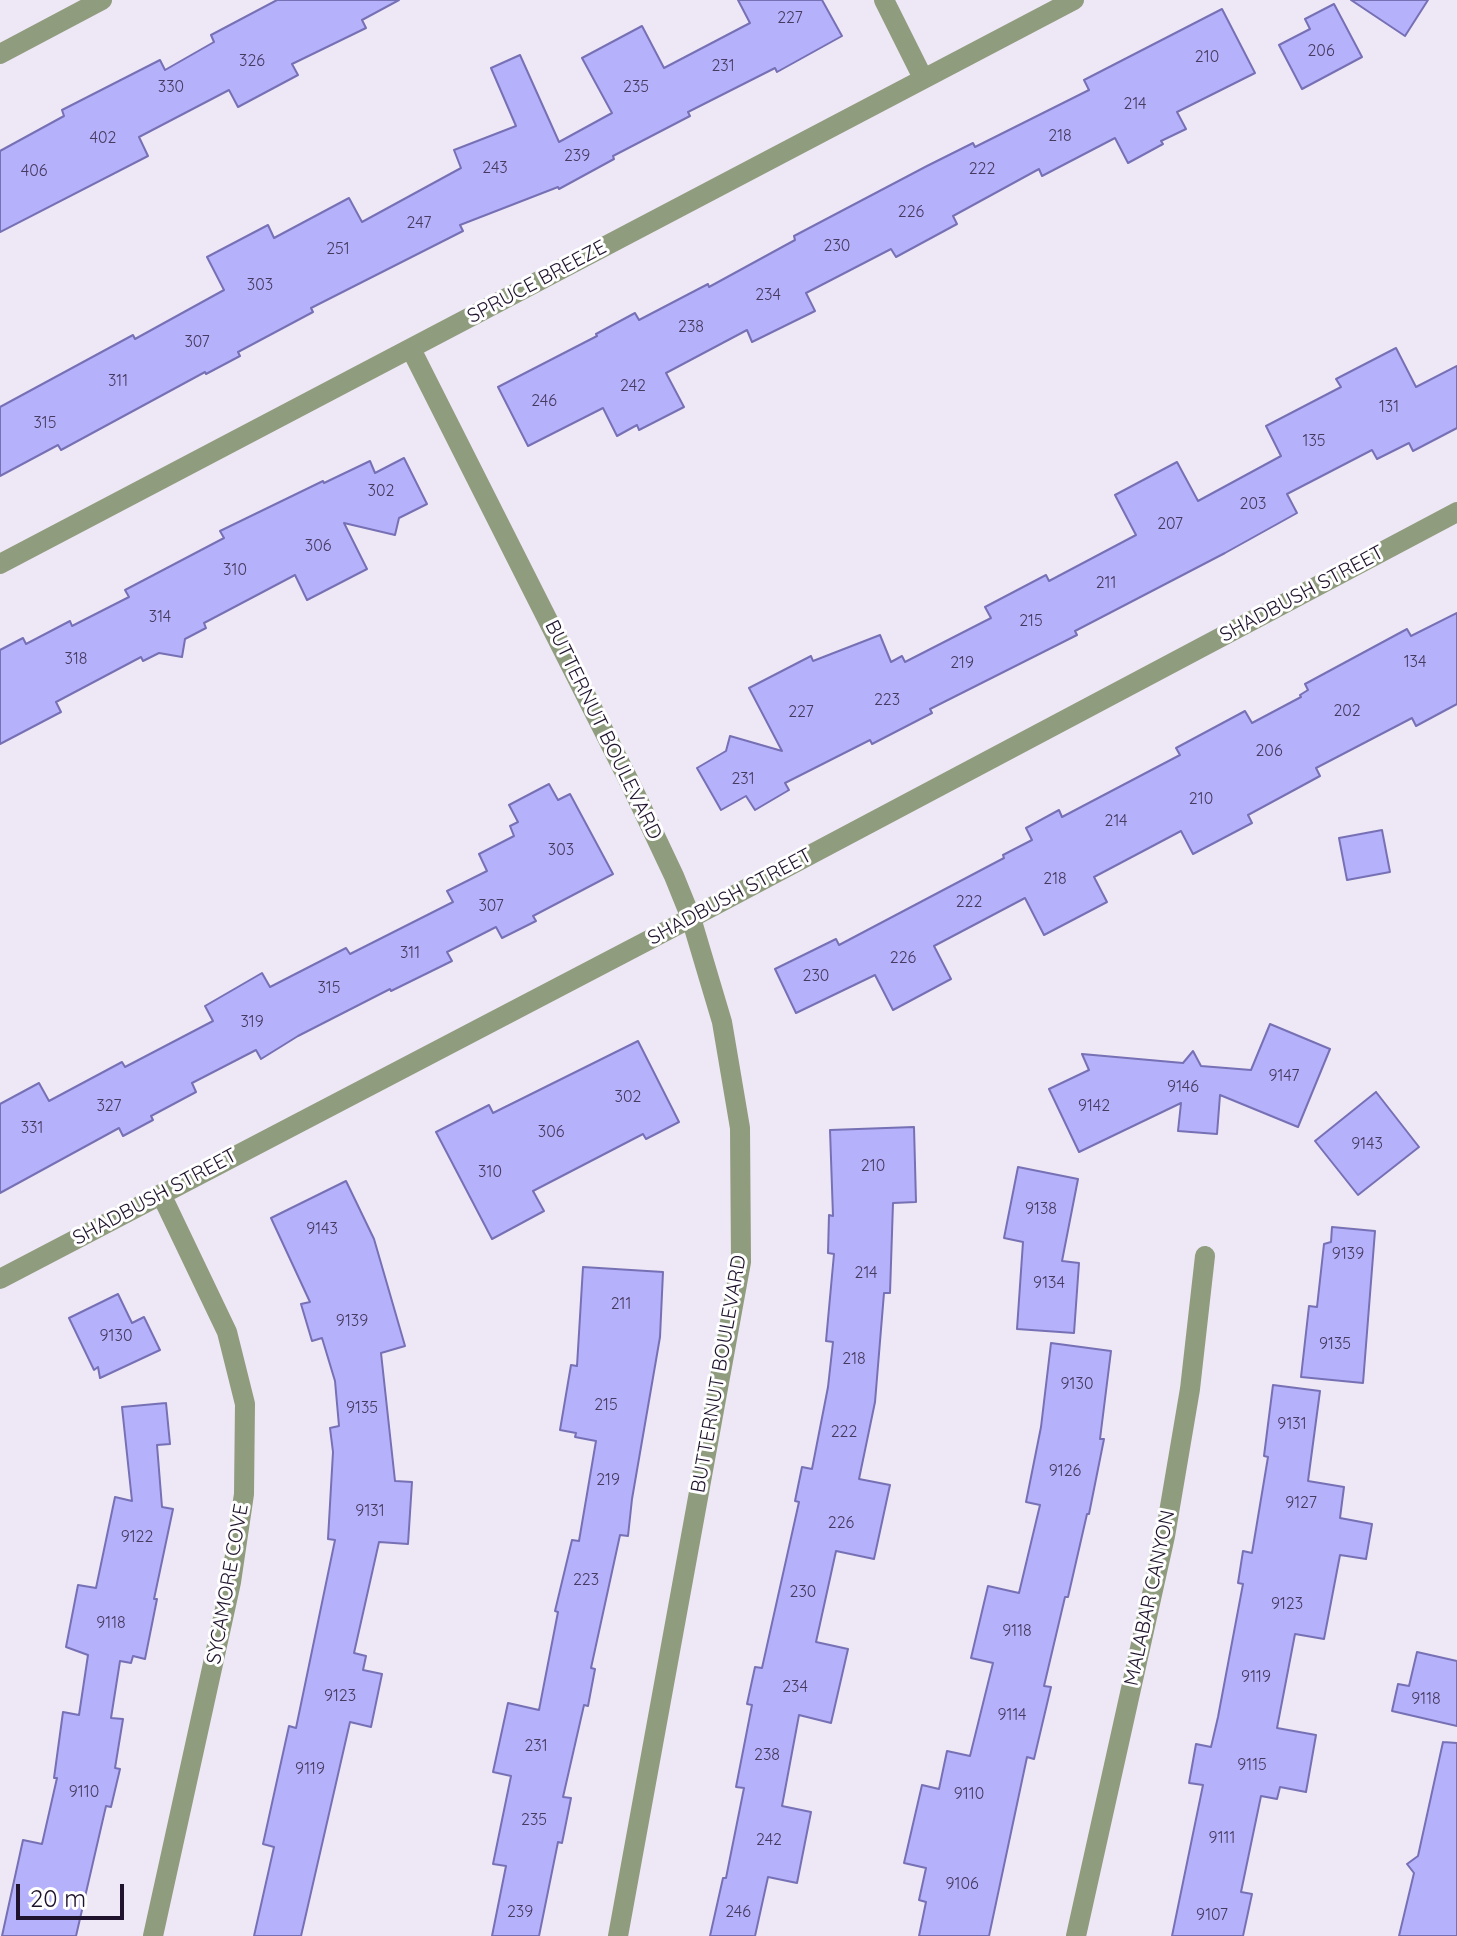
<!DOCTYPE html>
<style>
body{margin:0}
#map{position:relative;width:1457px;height:1936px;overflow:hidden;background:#eee7f5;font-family:Quicksand,sans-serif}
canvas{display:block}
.scale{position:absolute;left:16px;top:1884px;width:108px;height:36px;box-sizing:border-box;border:4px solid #20132d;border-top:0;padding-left:10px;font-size:24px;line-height:28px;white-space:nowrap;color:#20132d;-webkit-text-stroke:6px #fff;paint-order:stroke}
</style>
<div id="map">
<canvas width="1457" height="1936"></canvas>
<div class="scale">20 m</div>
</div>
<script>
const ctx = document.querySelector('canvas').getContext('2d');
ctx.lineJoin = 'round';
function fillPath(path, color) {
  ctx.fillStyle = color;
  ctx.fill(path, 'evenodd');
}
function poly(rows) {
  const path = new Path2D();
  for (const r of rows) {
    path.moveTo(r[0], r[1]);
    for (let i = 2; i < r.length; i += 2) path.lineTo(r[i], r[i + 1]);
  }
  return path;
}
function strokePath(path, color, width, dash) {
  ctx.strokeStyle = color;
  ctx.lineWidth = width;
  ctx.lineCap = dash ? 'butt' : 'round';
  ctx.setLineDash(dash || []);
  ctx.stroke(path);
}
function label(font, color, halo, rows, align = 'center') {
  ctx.font = font + ' Quicksand,sans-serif';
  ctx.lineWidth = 6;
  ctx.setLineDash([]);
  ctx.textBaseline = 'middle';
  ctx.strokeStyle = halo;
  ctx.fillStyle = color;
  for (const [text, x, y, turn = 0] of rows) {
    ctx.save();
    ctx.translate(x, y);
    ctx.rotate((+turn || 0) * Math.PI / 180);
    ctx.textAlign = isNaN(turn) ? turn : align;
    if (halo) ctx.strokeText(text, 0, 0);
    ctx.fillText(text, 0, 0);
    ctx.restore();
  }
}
const building = poly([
 [277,0,399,0,362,20,366,28,292,64,298,75,238,107,229,90,139,137,148,156,0,232,0,151,64,116,62,110,160,60,165,70,214,42,211,35,277,0],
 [738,0,822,0,842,36,777,72,775,68,688,112,690,116,613,156,614,159,559,189,558,187,460,225,463,231,311,308,313,312,238,352,240,356,206,374,205,372,61,450,58,445,0,476,0,407,133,335,135,339,224,290,207,257,268,225,274,238,349,198,362,222,461,168,454,150,516,126,491,68,520,55,559,142,612,113,582,58,642,26,664,68,750,23,738,0],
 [1351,0,1428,0,1405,36,1351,0],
 [1334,4,1362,57,1302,89,1279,45,1310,29,1305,19,1334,4],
 [1222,9,1255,73,1177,112,1186,129,1161,141,1163,144,1128,163,1115,138,1042,176,1039,169,953,216,957,224,896,257,891,249,806,293,815,311,752,342,747,330,666,373,684,407,639,430,637,425,617,436,603,408,528,446,498,387,597,336,596,334,635,313,639,320,708,284,709,287,795,240,794,236,927,166,973,143,975,147,1089,90,1084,80,1222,9],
 [1396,348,1416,387,1457,366,1457,428,1413,451,1409,443,1377,459,1372,450,1287,494,1297,513,1225,553,1075,631,1077,635,930,709,932,713,872,744,870,740,785,783,789,790,755,810,746,796,721,810,697,768,726,751,730,736,782,751,749,688,811,656,813,661,880,635,891,662,902,656,905,662,991,618,985,607,1046,575,1049,581,1136,535,1115,495,1177,462,1198,501,1281,456,1266,426,1341,387,1336,379,1396,348],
 [404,458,427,504,399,518,395,535,344,523,367,569,307,600,295,575,204,623,206,628,185,639,182,657,159,653,143,661,141,657,56,702,61,712,0,744,0,650,23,638,26,644,70,621,72,626,129,597,125,590,224,538,220,531,323,481,324,483,370,461,375,473,404,458],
 [1457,613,1457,704,1416,726,1412,718,1316,768,1320,776,1248,815,1252,823,1193,854,1181,831,1094,877,1107,902,1044,935,1025,898,934,946,951,979,893,1010,875,975,796,1013,775,969,836,939,839,945,1004,858,1003,855,1032,840,1026,828,1059,810,1062,817,1180,755,1176,748,1245,711,1252,723,1301,697,1300,695,1308,690,1305,684,1407,629,1411,636,1457,613],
 [549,784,558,800,570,794,613,874,533,916,536,921,502,938,496,927,447,952,452,961,391,991,390,989,298,1036,261,1059,256,1050,192,1083,196,1092,151,1116,153,1120,123,1136,119,1128,0,1193,0,1104,39,1083,49,1101,122,1062,125,1067,213,1021,205,1006,262,973,270,987,346,948,350,954,453,902,447,891,487,871,479,854,514,836,510,826,518,822,509,805,549,784],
 [1382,830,1390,872,1347,880,1339,838,1382,830],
 [1270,1024,1330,1049,1298,1127,1220,1095,1217,1134,1178,1131,1181,1103,1079,1152,1049,1089,1089,1070,1082,1054,1183,1063,1193,1051,1201,1066,1251,1070,1270,1024],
 [638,1041,679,1122,646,1139,643,1134,533,1191,544,1211,492,1239,436,1132,489,1105,493,1113,638,1041],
 [1376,1092,1419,1147,1358,1195,1315,1141,1376,1092],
 [914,1127,916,1202,893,1203,890,1293,884,1293,875,1402,859,1479,890,1485,874,1559,836,1551,816,1642,848,1649,831,1723,799,1715,782,1806,811,1812,797,1883,768,1877,755,1936,710,1936,723,1878,726,1878,744,1788,736,1787,752,1705,747,1704,755,1667,762,1668,799,1502,795,1501,802,1467,812,1469,828,1387,833,1342,826,1341,834,1254,828,1253,829,1215,833,1216,830,1130,914,1127],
 [1018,1167,1078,1179,1062,1261,1079,1263,1074,1333,1017,1329,1023,1242,1004,1238,1018,1167],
 [346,1181,374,1239,405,1346,381,1353,395,1481,412,1482,408,1544,379,1542,354,1653,366,1656,363,1670,382,1674,371,1727,350,1722,301,1936,254,1936,274,1847,263,1844,289,1726,296,1728,335,1540,328,1539,333,1452,330,1428,339,1426,335,1381,322,1338,312,1341,301,1304,310,1302,271,1218,346,1181],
 [1332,1227,1375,1231,1363,1383,1301,1377,1309,1306,1317,1307,1324,1244,1331,1242,1332,1227],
 [583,1267,663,1272,660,1337,632,1499,628,1536,620,1535,591,1668,595,1669,588,1706,584,1705,563,1797,571,1798,562,1843,558,1842,539,1936,492,1936,506,1866,493,1864,511,1776,493,1772,508,1703,539,1710,558,1612,555,1611,572,1540,579,1541,596,1441,575,1437,576,1433,560,1430,571,1365,577,1366,583,1267],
 [118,1294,132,1323,144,1317,160,1350,100,1378,98,1367,94,1370,69,1318,118,1294],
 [1051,1343,1111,1351,1100,1439,1104,1439,1089,1514,1087,1514,1068,1597,1065,1597,1044,1686,1051,1687,1034,1759,1027,1757,989,1936,919,1936,926,1902,919,1900,926,1868,904,1863,922,1785,939,1789,947,1751,970,1756,993,1663,971,1658,988,1586,1019,1593,1040,1505,1026,1502,1041,1427,1051,1343],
 [1273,1385,1320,1391,1308,1481,1344,1487,1340,1518,1372,1524,1366,1559,1340,1555,1324,1639,1295,1634,1277,1728,1316,1735,1306,1792,1280,1787,1277,1799,1261,1796,1241,1892,1252,1894,1243,1936,1172,1936,1203,1785,1189,1783,1196,1744,1211,1747,1218,1717,1243,1584,1238,1583,1243,1551,1252,1553,1268,1457,1264,1456,1273,1385],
 [166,1403,170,1444,157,1445,162,1507,173,1509,154,1599,157,1599,145,1659,133,1656,131,1663,120,1661,111,1718,123,1719,115,1768,120,1769,111,1807,106,1806,76,1936,2,1936,23,1840,42,1844,57,1778,54,1778,63,1712,79,1715,88,1655,66,1647,78,1585,96,1588,115,1497,132,1501,122,1407,166,1403],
 [1417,1652,1457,1661,1457,1726,1392,1711,1398,1684,1409,1686,1417,1652],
 [1443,1742,1457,1743,1457,1936,1399,1936,1414,1873,1407,1864,1418,1856,1443,1742]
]);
fillPath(building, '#b6b1fb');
strokePath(building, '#7670b5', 2);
strokePath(poly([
 [884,0,923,78],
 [0,54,102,0],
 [411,349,631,785,674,876,691,918,722,1022,740,1128,741,1262,618,1936],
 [0,564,1074,0],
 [0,1279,691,918,1457,512],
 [153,1936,231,1582,244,1494,245,1404,227,1332,161,1194],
 [1076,1936,1165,1536,1190,1389,1205,1256]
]), '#8f9c7d', 20);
label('16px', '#463a60', null, [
 ["227",790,18],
 ["206",1321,51],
 ["210",1207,57],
 ["326",252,61],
 ["231",723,66],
 ["330",171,87],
 ["235",636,87],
 ["214",1135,104],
 ["218",1060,136],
 ["402",103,138],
 ["239",577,156],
 ["243",495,168],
 ["222",982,169],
 ["406",34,171],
 ["226",911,212],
 ["247",419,223],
 ["230",837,246],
 ["251",338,249],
 ["303",260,285],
 ["234",768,295],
 ["238",691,327],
 ["307",197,342],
 ["311",118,381],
 ["242",633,386],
 ["246",544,401],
 ["131",1389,407],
 ["315",45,423],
 ["135",1314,441],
 ["302",381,491],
 ["203",1253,504],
 ["207",1170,524],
 ["306",318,546],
 ["310",235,570],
 ["211",1106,583],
 ["314",160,617],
 ["215",1031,621],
 ["318",76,659],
 ["134",1415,662],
 ["219",962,663],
 ["223",887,700],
 ["202",1347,711],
 ["227",801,712],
 ["206",1269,751],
 ["231",743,779],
 ["210",1201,799],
 ["214",1116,821],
 ["303",561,850],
 ["218",1055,879],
 ["222",969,902],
 ["307",491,906],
 ["311",410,953],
 ["226",903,958],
 ["230",816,976],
 ["315",329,988],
 ["319",252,1022],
 ["9147",1284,1076],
 ["9146",1183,1087],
 ["302",628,1097],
 ["327",109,1106],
 ["9142",1094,1106],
 ["331",32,1128],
 ["306",551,1132],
 ["9143",1367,1144],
 ["210",873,1166],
 ["310",490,1172],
 ["9138",1041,1209],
 ["9143",322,1229],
 ["9139",1348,1254],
 ["214",866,1273],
 ["9134",1049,1283],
 ["211",621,1304],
 ["9139",352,1321],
 ["9130",116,1336],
 ["9135",1335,1344],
 ["218",854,1359],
 ["9130",1077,1384],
 ["215",606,1405],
 ["9135",362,1408],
 ["9131",1292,1424],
 ["222",844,1432],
 ["9126",1065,1471],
 ["219",608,1480],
 ["9127",1301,1503],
 ["9131",370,1511],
 ["226",841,1523],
 ["9122",137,1537],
 ["223",586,1580],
 ["230",803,1592],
 ["9123",1287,1604],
 ["9118",111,1623],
 ["9118",1017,1631],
 ["9119",1256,1677],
 ["234",795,1687],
 ["9123",340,1696],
 ["9118",1426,1699],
 ["9114",1012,1715],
 ["231",536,1746],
 ["238",767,1755],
 ["9115",1252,1765],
 ["9119",310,1769],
 ["9110",84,1792],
 ["9110",969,1794],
 ["235",534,1820],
 ["9111",1222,1838],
 ["242",769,1840],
 ["9106",962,1884],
 ["239",520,1912],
 ["246",738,1912],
 ["9107",1212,1915]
]);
label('20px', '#20132d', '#fff', [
 ["SPRUCE BREEZE",537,282,-28],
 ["SHADBUSH STREET",1302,594,-28],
 ["BUTTERNUT BOULEVARD",603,730,64],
 ["SHADBUSH STREET",730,897,-28],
 ["SHADBUSH STREET",155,1197,-28],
 ["BUTTERNUT BOULEVARD",719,1374,-80],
 ["SYCAMORE COVE",228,1584,-80],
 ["MALABAR CANYON",1150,1598,-78]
]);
</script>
